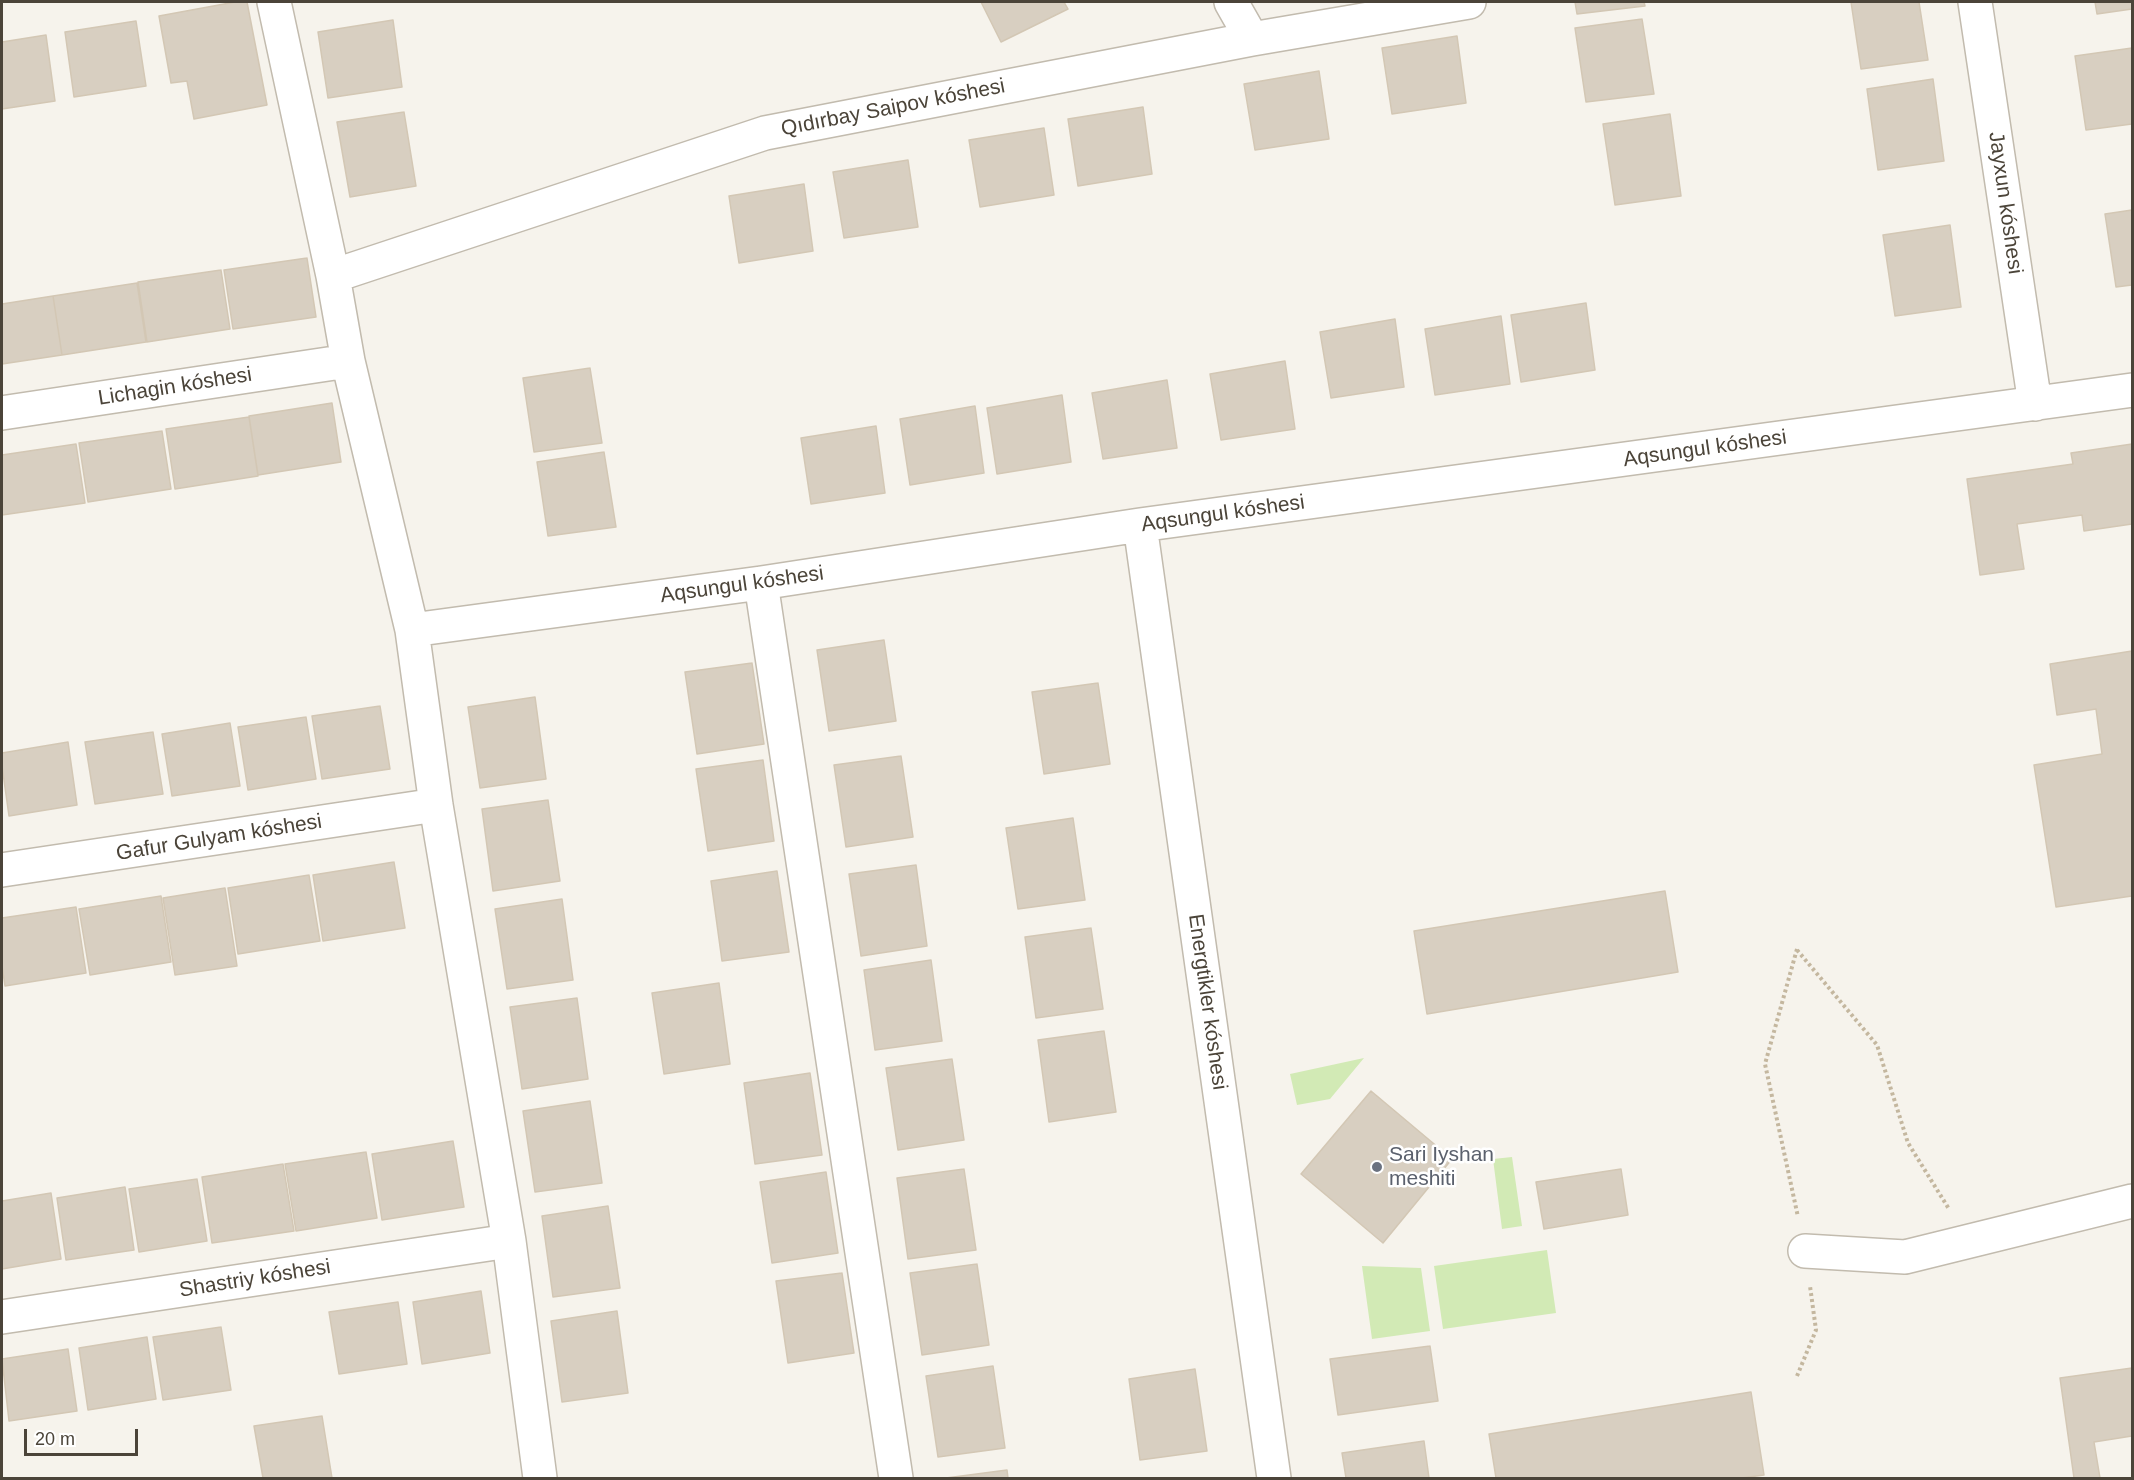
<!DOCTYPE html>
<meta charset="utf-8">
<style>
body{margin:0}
#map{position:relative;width:2134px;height:1480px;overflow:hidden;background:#f6f3ec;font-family:Arial,sans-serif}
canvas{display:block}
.frame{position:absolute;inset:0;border:3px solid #4b4439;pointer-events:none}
.scale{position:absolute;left:24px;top:1429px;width:114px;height:27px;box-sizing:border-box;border:3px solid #4b4439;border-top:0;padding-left:8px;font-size:18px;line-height:21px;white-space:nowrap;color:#4b4439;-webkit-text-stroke:4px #fff;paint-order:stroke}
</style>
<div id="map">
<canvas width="2134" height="1480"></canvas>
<div class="frame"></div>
<div class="scale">20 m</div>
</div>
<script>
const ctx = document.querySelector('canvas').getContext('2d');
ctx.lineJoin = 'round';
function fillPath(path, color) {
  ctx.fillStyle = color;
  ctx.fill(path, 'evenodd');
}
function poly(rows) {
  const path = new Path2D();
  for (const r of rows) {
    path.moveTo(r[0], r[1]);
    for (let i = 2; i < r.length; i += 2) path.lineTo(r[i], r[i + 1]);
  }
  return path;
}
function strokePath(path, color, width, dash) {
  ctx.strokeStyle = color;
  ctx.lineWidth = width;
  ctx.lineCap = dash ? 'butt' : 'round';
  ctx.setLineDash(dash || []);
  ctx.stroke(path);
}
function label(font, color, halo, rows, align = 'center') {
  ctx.font = font + ' Arial,sans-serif';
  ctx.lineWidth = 5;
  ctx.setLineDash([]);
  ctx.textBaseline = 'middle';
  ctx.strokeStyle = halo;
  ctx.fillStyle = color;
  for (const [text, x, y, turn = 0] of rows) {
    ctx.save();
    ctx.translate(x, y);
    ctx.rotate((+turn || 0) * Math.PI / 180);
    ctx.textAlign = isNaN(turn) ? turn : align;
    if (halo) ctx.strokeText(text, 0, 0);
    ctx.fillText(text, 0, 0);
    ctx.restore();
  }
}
fillPath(poly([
 [1364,1058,1330,1099,1297,1105,1290,1074],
 [1512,1157,1522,1226,1502,1229,1493,1159],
 [1547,1250,1556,1313,1443,1329,1434,1266],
 [1362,1266,1421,1268,1430,1331,1372,1339]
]), '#d2eab5');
const building = poly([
 [235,2,247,2,267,105,194,119,187,81,171,83,159,16,235,2],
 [981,2,1064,2,1068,9,1001,42,981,2],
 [1575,2,1644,2,1645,6,1577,14,1575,2],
 [1851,2,1919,2,1928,60,1861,69,1851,2],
 [2095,2,2132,2,2132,9,2097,14,2095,2],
 [1642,19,1654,94,1586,102,1575,28,1642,19],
 [393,20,402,87,328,98,318,32,393,20],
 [136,21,146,86,74,97,65,32,136,21],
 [46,35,55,101,2,109,2,42,46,35],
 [1457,36,1466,103,1392,114,1382,48,1457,36],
 [2132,48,2132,124,2086,130,2075,56,2132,48],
 [1319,71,1329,139,1255,150,1244,84,1319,71],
 [1933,79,1944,161,1878,170,1867,89,1933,79],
 [1143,107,1152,174,1078,186,1068,119,1143,107],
 [404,112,416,186,350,197,337,122,404,112],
 [1670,114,1681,196,1615,205,1603,124,1670,114],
 [1044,128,1054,195,980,207,969,140,1044,128],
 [908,160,918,227,844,238,833,172,908,160],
 [804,184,813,251,739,263,729,196,804,184],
 [2132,210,2132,285,2116,287,2105,214,2132,210],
 [1950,225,1961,307,1895,316,1883,235,1950,225],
 [307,258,316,317,233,329,224,270,307,258],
 [221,270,230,329,147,342,138,282,221,270],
 [137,283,146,342,62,355,53,296,137,283],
 [53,296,62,355,2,364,2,304,53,296],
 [1586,303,1595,370,1521,382,1511,315,1586,303],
 [1501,316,1510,384,1435,395,1425,329,1501,316],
 [1395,319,1404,387,1331,398,1320,332,1395,319],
 [1285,361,1295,429,1221,440,1210,374,1285,361],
 [590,368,602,443,534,452,523,378,590,368],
 [1167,380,1177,448,1103,459,1092,393,1167,380],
 [1062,395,1071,462,997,474,987,408,1062,395],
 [332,403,341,462,258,475,249,416,332,403],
 [975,406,984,473,910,485,900,419,975,406],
 [249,417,258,476,175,489,166,429,249,417],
 [876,426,885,493,811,504,801,438,876,426],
 [162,431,171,489,88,502,79,443,162,431],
 [76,444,85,503,2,515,2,455,76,444],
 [2132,444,2132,524,2084,531,2082,515,2017,524,2024,569,1980,575,1967,479,2073,464,2071,453,2132,444],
 [604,452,616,527,548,536,537,462,604,452],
 [884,640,896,721,829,731,817,650,884,640],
 [2132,651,2132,896,2056,907,2034,765,2102,754,2096,709,2057,715,2050,664,2132,651],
 [752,663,764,744,697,754,685,672,752,663],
 [1098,683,1110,764,1044,774,1032,692,1098,683],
 [535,697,546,779,480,788,468,707,535,697],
 [380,706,390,769,322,779,312,716,380,706],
 [306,717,316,779,248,790,238,727,306,717],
 [230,723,240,786,172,796,162,734,230,723],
 [153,732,163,794,95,804,85,742,153,732],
 [68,742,77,805,9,816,2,766,2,753,68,742],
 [901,756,913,837,846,847,834,765,901,756],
 [763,760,774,841,708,851,696,769,763,760],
 [548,800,560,881,493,891,482,809,548,800],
 [1073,818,1085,900,1018,909,1006,828,1073,818],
 [394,862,405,928,323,941,313,875,394,862],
 [916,865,927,946,861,956,849,874,916,865],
 [777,871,789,952,722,961,711,881,777,871],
 [309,875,320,941,238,954,228,888,309,875],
 [225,888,237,966,175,975,163,898,225,888],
 [1665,891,1678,972,1427,1014,1414,931,1665,891],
 [161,896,171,962,90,975,79,909,161,896],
 [562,899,573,980,507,989,495,909,562,899],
 [76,907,86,973,5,986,2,966,2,918,76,907],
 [1091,928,1103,1009,1036,1018,1025,937,1091,928],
 [931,960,942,1041,875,1050,864,970,931,960],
 [719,983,730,1064,664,1074,652,993,719,983],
 [577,998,588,1079,522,1089,510,1007,577,998],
 [1104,1031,1116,1112,1049,1122,1038,1040,1104,1031],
 [952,1059,964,1140,898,1150,886,1068,952,1059],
 [810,1073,822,1155,755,1164,744,1083,810,1073],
 [1371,1091,1452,1159,1383,1243,1301,1174,1371,1091],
 [590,1101,602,1183,535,1192,523,1111,590,1101],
 [453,1141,464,1207,382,1220,372,1154,453,1141],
 [366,1152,377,1218,296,1231,285,1164,366,1152],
 [283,1164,294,1231,212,1243,202,1177,283,1164],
 [964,1169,976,1250,908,1259,897,1178,964,1169],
 [1621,1169,1628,1215,1544,1229,1536,1182,1621,1169],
 [826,1172,838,1253,772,1263,760,1182,826,1172],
 [197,1179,207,1241,139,1252,129,1189,197,1179],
 [125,1187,134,1250,66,1260,57,1198,125,1187],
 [51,1193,61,1259,2,1269,2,1201,51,1193],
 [608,1206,620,1288,553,1297,542,1216,608,1206],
 [977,1264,989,1345,922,1355,910,1273,977,1264],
 [842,1273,854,1353,788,1363,776,1281,842,1273],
 [481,1291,490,1353,422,1364,413,1302,481,1291],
 [398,1302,407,1364,339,1374,329,1312,398,1302],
 [617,1311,628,1393,562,1402,551,1321,617,1311],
 [221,1327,231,1390,163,1400,153,1337,221,1327],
 [147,1337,156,1399,88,1410,79,1348,147,1337],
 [1430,1346,1438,1401,1338,1415,1330,1359,1430,1346],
 [68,1349,77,1411,9,1421,2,1359,68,1349],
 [993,1366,1005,1448,938,1457,926,1376,993,1366],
 [2132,1368,2132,1436,2094,1442,2100,1478,2074,1478,2060,1378,2132,1368],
 [1195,1369,1207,1451,1140,1460,1129,1379,1195,1369],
 [1751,1392,1764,1475,1742,1478,1496,1478,1489,1434,1751,1392],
 [322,1416,332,1478,263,1478,254,1426,322,1416],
 [1424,1441,1429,1478,1346,1478,1342,1453,1424,1441],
 [1007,1470,1008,1478,946,1478,1007,1470]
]);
fillPath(building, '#d8cfc1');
strokePath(building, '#d3c7b4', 1.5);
const minor = poly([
 [274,2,333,276,348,361,412,630,436,805,509,1241,540,1478],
 [1231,2,1252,39],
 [1975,2,2035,404],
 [333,276,765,133,1252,39,1469,2],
 [2,413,348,361],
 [1140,525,1274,1478],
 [761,583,896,1478],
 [412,630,761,583,1140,525,2132,390],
 [2,870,436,805],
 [1805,1251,1905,1257,2132,1201],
 [2,1317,509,1241]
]);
strokePath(minor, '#c2bbae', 36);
strokePath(poly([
 [1797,949,1765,1064,1798,1217],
 [1797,950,1877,1045,1908,1143,1949,1209],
 [1797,1376,1816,1330,1810,1286]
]), '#c4b79f', 4, [3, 3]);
strokePath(minor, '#fff', 33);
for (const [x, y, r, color] of [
 [1377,1167,6,"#6b7280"]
]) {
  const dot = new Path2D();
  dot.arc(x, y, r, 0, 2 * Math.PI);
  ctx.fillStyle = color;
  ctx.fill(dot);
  strokePath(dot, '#fff', 2);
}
label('21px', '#4b4439', '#fff', [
 ["Qıdırbay Saipov kóshesi",893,108,-11],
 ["Jayxun kóshesi",2005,203,82],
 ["Lichagin kóshesi",175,387,-9],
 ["Aqsungul kóshesi",1705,449,-8],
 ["Aqsungul kóshesi",1223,514,-8],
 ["Aqsungul kóshesi",742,585,-8],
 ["Gafur Gulyam kóshesi",219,838,-9],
 ["Energtikler kóshesi",1207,1002,82],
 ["Shastriy kóshesi",255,1279,-9]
]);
label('21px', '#5b616d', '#fff', [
 ["Sari Iyshan",1389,1155],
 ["meshiti",1389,1179]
], 'left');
</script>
